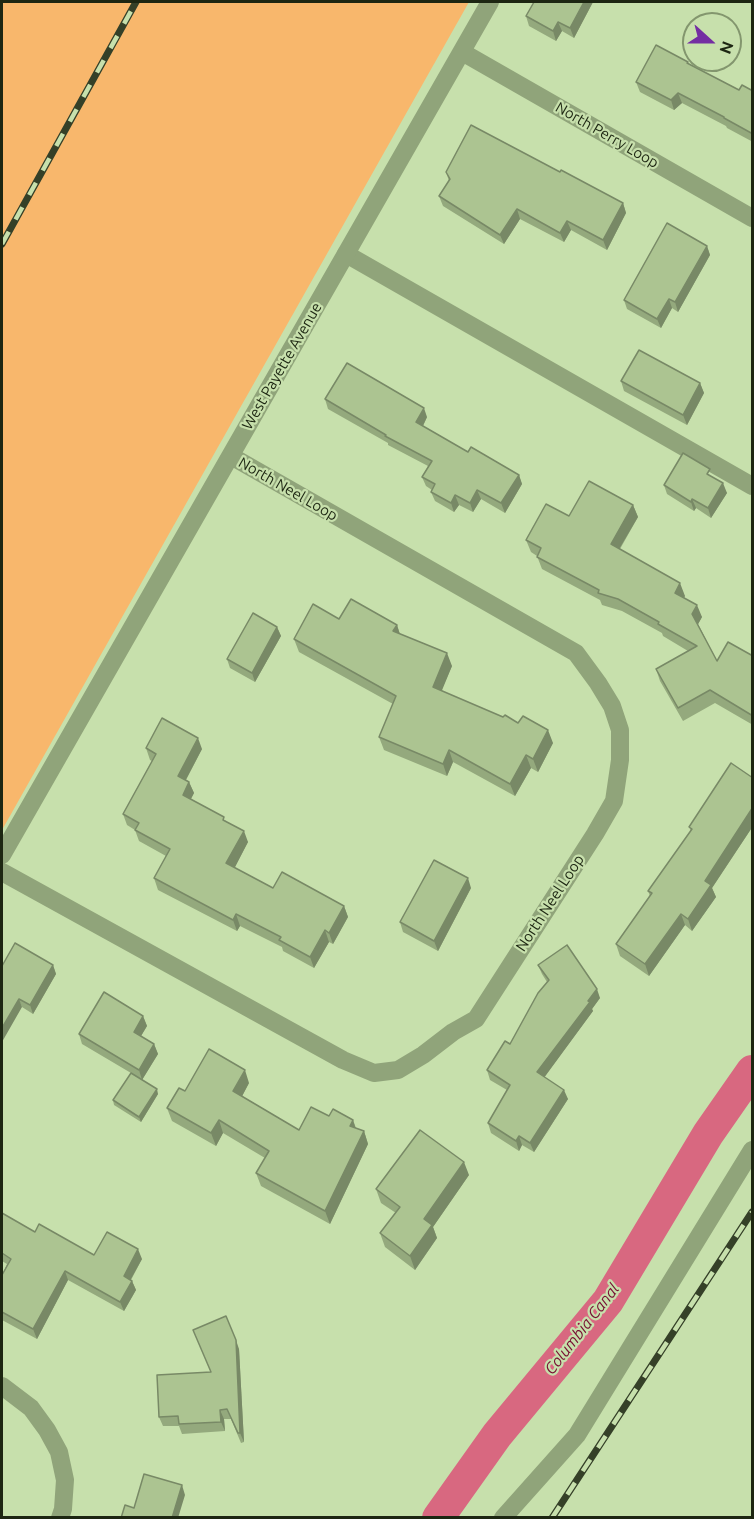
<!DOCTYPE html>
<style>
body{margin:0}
#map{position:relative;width:754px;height:1519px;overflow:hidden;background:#c7e0ac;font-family:Ubuntu,sans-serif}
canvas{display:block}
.frame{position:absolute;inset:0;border:3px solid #1d2612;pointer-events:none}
.north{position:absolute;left:682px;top:12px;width:60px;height:60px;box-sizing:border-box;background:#c7e0ac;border:2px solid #83966e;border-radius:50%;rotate:111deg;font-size:16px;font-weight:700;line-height:24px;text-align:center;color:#1d2612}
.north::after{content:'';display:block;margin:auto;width:21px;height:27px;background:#742ea2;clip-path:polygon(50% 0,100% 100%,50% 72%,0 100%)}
</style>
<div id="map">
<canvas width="754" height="1519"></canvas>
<div class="frame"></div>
<div class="north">N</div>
</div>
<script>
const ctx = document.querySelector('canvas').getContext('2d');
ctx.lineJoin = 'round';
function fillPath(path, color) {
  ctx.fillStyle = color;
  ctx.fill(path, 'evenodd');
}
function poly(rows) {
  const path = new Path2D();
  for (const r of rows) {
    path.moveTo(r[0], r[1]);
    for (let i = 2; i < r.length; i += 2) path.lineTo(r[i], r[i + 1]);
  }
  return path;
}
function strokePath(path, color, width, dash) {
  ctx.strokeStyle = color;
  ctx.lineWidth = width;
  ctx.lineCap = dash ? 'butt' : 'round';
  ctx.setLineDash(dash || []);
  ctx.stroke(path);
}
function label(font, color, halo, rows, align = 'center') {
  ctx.font = font + ' Ubuntu,sans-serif';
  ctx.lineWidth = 4.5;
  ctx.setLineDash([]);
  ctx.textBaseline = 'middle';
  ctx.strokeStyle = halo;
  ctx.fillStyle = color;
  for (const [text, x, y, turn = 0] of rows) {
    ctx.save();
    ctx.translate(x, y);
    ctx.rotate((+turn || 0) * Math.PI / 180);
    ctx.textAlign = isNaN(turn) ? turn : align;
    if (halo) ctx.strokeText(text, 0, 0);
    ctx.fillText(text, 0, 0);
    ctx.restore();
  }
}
fillPath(poly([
 [2,2,469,2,2,830]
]), '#f8b76c');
strokePath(poly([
 [438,1518,497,1435,608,1301,708,1134,752,1071]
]), '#d86880', 32);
strokePath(poly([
 [346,254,752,486],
 [503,1518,577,1435,752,1150]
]), '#90a47a', 18);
strokePath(poly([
 [462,52,752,218],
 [2,855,490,2],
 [2,872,343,1060,374,1073,398,1070,423,1055,453,1032,476,1019,595,834,614,801,620,760,620,730,612,706,598,683,576,653,231,456],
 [2,1386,31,1408,47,1430,59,1452,65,1480,63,1509,60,1518]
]), '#90a47a', 18);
const rail = poly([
 [2,244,136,2],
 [552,1518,752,1212]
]);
strokePath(rail, '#354028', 7);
strokePath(rail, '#c7e0ac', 4.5, [14]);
fillPath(poly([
 [534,2,593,2,574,38,562,31,556,41,529,26,526,16],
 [689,64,739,90,753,91,753,142,727,128,726,126,682,103,674,110,640,92,636,82],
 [446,172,560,172,623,203,626,213,607,250,571,230,564,242,520,219,504,244,443,206,439,196,449,181],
 [707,246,710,255,678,312,672,308,661,328,627,309,624,300],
 [621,381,700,383,704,393,687,425,624,391],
 [325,399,427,417,423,426,468,452,519,475,522,484,505,513,481,499,473,512,459,505,454,512,435,501,431,492,432,490,426,486,422,477,428,466,388,445,388,443,328,409],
 [712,477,727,493,711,518,696,508,694,511,667,494,664,485],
 [633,505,638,517,620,549,685,596,684,597,702,617,698,624,717,661,753,656,753,725,715,703,683,721,660,681,656,669,688,651,663,636,662,633,622,611,602,605,600,600,542,569,537,556,531,552,526,540,569,516],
 [339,619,397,625,400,634,452,666,441,691,553,743,538,772,531,768,515,796,453,762,447,776,384,750,379,737,393,704,299,652,294,639],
 [277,627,281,636,255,682,230,668,227,659],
 [146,748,202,749,186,780,189,782,194,793,191,799,226,821,248,842,234,868,273,888,344,906,348,917,333,944,329,942,314,968,283,951,282,947,240,926,237,931,158,890,154,878,166,856,139,841,135,830,127,825,123,814,152,761,150,760],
 [753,778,753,826,712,888,716,897,692,931,685,925,649,976,620,956,616,944,650,896,648,891,691,831,689,827],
 [471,888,438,951,403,932,400,922],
 [53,965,56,974,33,1014,22,1007,2,966],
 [538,965,600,998,592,1009,593,1011,544,1077,568,1099,534,1152,522,1145,519,1151,491,1133,488,1123,507,1090,490,1080,487,1070,510,1044,547,982,542,974],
 [143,1016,147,1026,141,1036,154,1044,158,1054,142,1080,158,1094,141,1122,114,1105,113,1100,131,1073,82,1044,79,1034],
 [249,1083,242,1096,299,1130,329,1116,353,1120,356,1128,364,1131,368,1144,330,1224,261,1186,256,1173,265,1158,223,1133,216,1146,172,1121,167,1108,185,1091],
 [469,1175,433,1227,437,1238,415,1270,385,1247,380,1233,396,1213,381,1203,376,1189],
 [2,1213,35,1232,94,1255,142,1259,131,1280,132,1281,136,1290,124,1311,68,1280,37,1339,2,1320,2,1275,7,1264,2,1261],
 [193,1330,239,1349,244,1442,241,1443,231,1419,224,1419,225,1431,182,1434,179,1426,163,1426,159,1417,211,1372]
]), '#94a97d');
fillPath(poly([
 [584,2,593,2,574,38,570,28],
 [558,22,562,31,556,41,553,31],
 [678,93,682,103,674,110,671,100],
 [623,203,626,213,607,250,603,240],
 [517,209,520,219,504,244,500,235],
 [567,221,571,230,564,242,560,233],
 [707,246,710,255,678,312,675,302],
 [669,299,672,308,661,328,657,319],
 [700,383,704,393,687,425,683,415],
 [424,408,427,417,420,432,416,422],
 [519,475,522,484,505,513,501,503],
 [723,483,727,493,711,518,708,508],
 [477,490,481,499,473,512,470,503],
 [455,495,459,505,454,512,451,503],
 [692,499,696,508,694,511,691,502],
 [633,505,638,517,615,556,611,544],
 [680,583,685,596,680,605,675,593],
 [697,605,702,617,697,626,692,614],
 [397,625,401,638,393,631],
 [277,627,281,636,255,682,252,673],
 [447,653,452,666,438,700,433,687],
 [548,730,553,743,538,772,533,759],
 [198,738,202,749,182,787,178,776],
 [449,750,453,762,447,776,443,764],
 [526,755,531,768,515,796,510,784],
 [189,782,194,793,187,806,183,795],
 [753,807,753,826,712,888,716,897,692,931,688,919,705,881],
 [244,831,248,842,231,875,226,863],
 [468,878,471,888,438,951,434,941],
 [344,906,348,917,333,944,329,933],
 [236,914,240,926,237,931,233,920],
 [681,914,685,925,649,976,645,964],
 [325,930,329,942,314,968,310,957],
 [53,965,56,974,33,1014,30,1005],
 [597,989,600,998,592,1009,593,1011,541,1082,537,1072],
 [19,999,22,1007,2,1042,2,1028],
 [143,1016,147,1026,138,1041,134,1032],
 [154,1044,158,1054,142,1080,139,1070],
 [245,1070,249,1083,238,1104,233,1091],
 [157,1089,158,1094,141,1122,139,1117],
 [564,1090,568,1099,534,1152,530,1143],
 [219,1120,223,1133,216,1146,211,1133],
 [353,1120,357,1133,350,1126],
 [364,1131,368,1144,330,1224,325,1211],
 [519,1136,522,1145,519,1151,516,1141],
 [464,1162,469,1175,433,1227,437,1238,415,1270,410,1256,424,1219],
 [138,1249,142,1259,127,1286,124,1276],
 [65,1271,68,1280,37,1339,33,1329],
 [132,1281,136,1290,124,1311,120,1302],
 [236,1340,239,1349,244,1442,240,1433],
 [220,1410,224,1419,225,1431,221,1422],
 [182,1485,185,1495,178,1518,172,1518]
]), '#788966');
const building = poly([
 [534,2,584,2,570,28,558,22,553,31,526,16,534,2],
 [656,45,688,62,687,63,739,90,742,85,753,91,753,134,724,118,724,117,678,93,671,100,636,82,656,45],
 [471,125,560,172,561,170,623,203,603,240,567,221,560,233,517,209,500,235,439,196,450,179,446,172,471,125],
 [667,223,707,246,675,302,669,299,657,319,624,300,667,223],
 [639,350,700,383,683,415,621,381,639,350],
 [347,363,424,408,416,422,468,452,471,447,519,475,501,503,477,490,470,503,455,495,451,503,431,492,435,484,422,477,432,461,385,436,386,435,325,399,347,363],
 [683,453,710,469,707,474,723,483,708,508,692,499,691,502,664,485,683,453],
 [589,481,633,505,611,544,680,583,675,593,697,605,692,614,717,661,728,642,753,656,753,716,710,690,678,708,656,669,697,646,658,624,659,622,618,599,598,593,599,590,537,557,541,548,526,540,546,504,569,516,589,481],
 [351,599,397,625,393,631,447,653,433,687,503,717,505,715,518,723,523,716,548,730,533,759,526,755,510,784,449,750,443,764,379,737,396,696,294,639,313,604,339,619,351,599],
 [253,613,277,627,252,673,227,659,253,613],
 [162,718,198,738,178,776,189,782,183,795,224,817,223,820,244,831,226,863,273,888,282,872,344,906,329,933,325,930,310,957,279,940,281,937,236,914,233,920,154,878,170,849,135,830,139,823,123,814,156,754,146,748,162,718],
 [731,763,753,778,753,807,705,881,711,885,688,919,681,914,645,964,616,944,652,893,648,891,692,829,689,827,731,763],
 [434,860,468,878,434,941,400,922,434,860],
 [15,943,53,965,30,1005,19,999,2,1028,2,966,15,943],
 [567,945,597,989,588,1001,590,1002,537,1072,564,1090,530,1143,519,1136,516,1141,488,1123,510,1085,487,1070,505,1041,510,1044,538,993,549,980,538,965,567,945],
 [104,992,143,1016,134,1032,154,1044,139,1070,79,1034,104,992],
 [209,1049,245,1070,233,1091,299,1130,311,1107,329,1116,333,1109,353,1120,350,1126,364,1131,325,1211,256,1173,269,1151,219,1120,211,1133,167,1108,179,1088,185,1091,209,1049],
 [131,1073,157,1089,139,1117,113,1100,131,1073],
 [420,1130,464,1162,424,1219,432,1225,410,1256,380,1233,400,1207,376,1189,420,1130],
 [2,1213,35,1232,39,1224,94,1255,107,1232,138,1249,124,1276,132,1281,120,1302,65,1271,33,1329,2,1312,2,1275,11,1259,2,1253,2,1213],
 [226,1316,236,1340,240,1433,238,1433,227,1409,220,1410,221,1422,179,1424,178,1416,159,1417,157,1375,211,1372,193,1330,226,1316],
 [144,1474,182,1485,172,1518,121,1518,125,1505,134,1508,144,1474]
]);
fillPath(building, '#acc491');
strokePath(building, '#788966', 1.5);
label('15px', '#1d2612', '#c7e0ac', [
 ["North Perry Loop",607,135,30],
 ["West Payette Avenue",282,366,-60],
 ["North Neel Loop",288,489,30],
 ["North Neel Loop",550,903,-57]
]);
label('italic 16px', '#770e32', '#c7e0ac', [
 ["Columbia Canal",582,1329,-52]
]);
</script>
